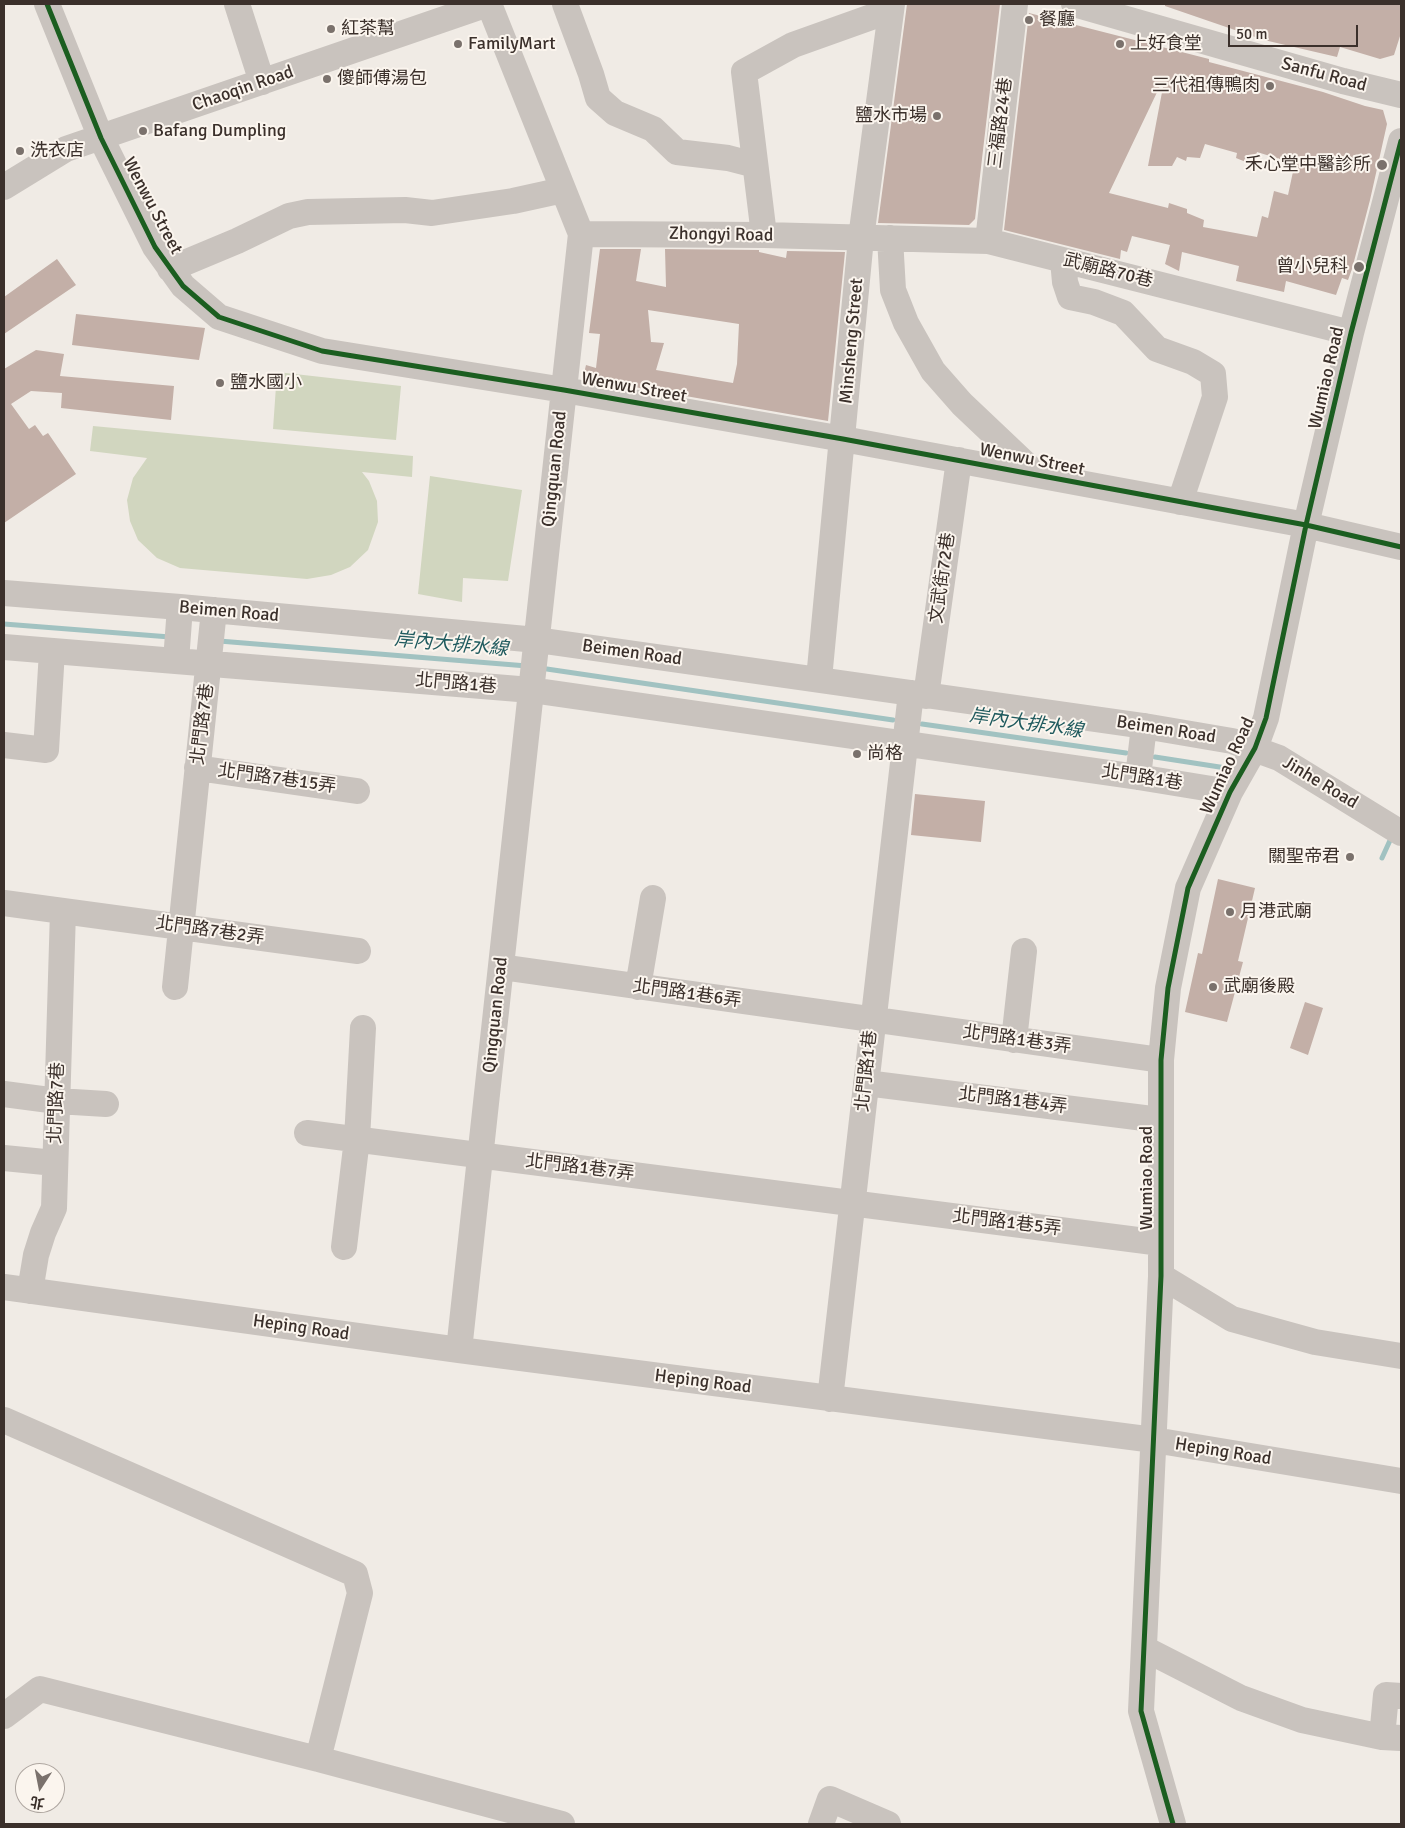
<!DOCTYPE html>
<meta charset="utf-8">
<style>
body{margin:0}
#map{position:relative;width:1405px;height:1828px;overflow:hidden;background:#f0ebe5;font-family:Signika,"Noto Sans TC",sans-serif}
canvas{display:block}
.frame{position:absolute;inset:0;border:5px solid #3b302b;pointer-events:none}
.north{position:absolute;left:15px;top:1763px;width:50px;height:50px;box-sizing:border-box;background:#fbf5ee;border:1px solid #aea6a0;border-radius:50%;rotate:191deg;font-size:14px;font-weight:700;line-height:20px;text-align:center;color:#3b302b}
.north::after{content:'';display:block;margin:auto;width:18px;height:22px;background:#7a716c;clip-path:polygon(50% 0,100% 100%,50% 72%,0 100%)}
.scale{position:absolute;left:1228px;top:25px;width:130px;height:22px;box-sizing:border-box;border:2px solid #3b302b;border-top:0;padding-left:6px;font-size:15px;line-height:18px;white-space:nowrap;color:#3b302b;-webkit-text-stroke:4px #fbf5ee;paint-order:stroke}
</style>
<div id="map">
<canvas width="1405" height="1828"></canvas>
<div class="frame"></div>
<div class="north">北</div>
<div class="scale">50 m</div>
</div>
<script>
const ctx = document.querySelector('canvas').getContext('2d');
ctx.lineJoin = 'round';
function fillPath(path, color) {
  ctx.fillStyle = color;
  ctx.fill(path, 'evenodd');
}
function poly(rows) {
  const path = new Path2D();
  for (const r of rows) {
    path.moveTo(r[0], r[1]);
    for (let i = 2; i < r.length; i += 2) path.lineTo(r[i], r[i + 1]);
  }
  return path;
}
function strokePath(path, color, width, dash) {
  ctx.strokeStyle = color;
  ctx.lineWidth = width;
  ctx.lineCap = dash ? 'butt' : 'round';
  ctx.setLineDash(dash || []);
  ctx.stroke(path);
}
function label(font, color, halo, rows, align = 'center') {
  ctx.font = font + ' Signika,"Noto Sans TC",sans-serif';
  ctx.lineWidth = 4;
  ctx.setLineDash([]);
  ctx.textBaseline = 'middle';
  ctx.strokeStyle = halo;
  ctx.fillStyle = color;
  for (const [text, x, y, turn = 0] of rows) {
    ctx.save();
    ctx.translate(x, y);
    ctx.rotate((+turn || 0) * Math.PI / 180);
    ctx.textAlign = isNaN(turn) ? turn : align;
    if (halo) ctx.strokeText(text, 0, 0);
    ctx.fillText(text, 0, 0);
    ctx.restore();
  }
}
fillPath(poly([
 [277,372,401,386,396,440,273,429],
 [93,426,413,456,412,477,362,472,369,481,377,501,378,522,368,550,350,567,331,575,307,579,180,568,157,558,138,540,130,521,127,500,133,478,147,458,90,451],
 [430,476,522,490,508,581,463,578,462,602,418,594]
]), '#d1d6bf');
strokePath(poly([
 [4,624,170,637],
 [219,641,527,666],
 [540,668,893,720],
 [922,724,1126,753],
 [1155,757,1226,768],
 [1382,858,1392,836]
]), '#a1c2c1', 5);
fillPath(poly([
 [907,4,1000,4,975,219,969,225,878,223],
 [1165,4,1401,4,1401,33,1394,55,1380,59,1340,47,1337,57,1264,40,1165,6],
 [1029,13,1209,59,1209,62,1323,92,1365,106,1383,110,1387,124,1370,200,1352,269,1348,280,1342,278,1336,295,1286,281,1284,292,1236,281,1239,266,1182,252,1179,271,1165,264,1170,245,1132,236,1127,252,1121,250,1120,259,1004,230],
 [1160,86,1163,87,1148,166,1172,166,1177,157,1186,161,1187,157,1200,158,1205,144,1237,153,1236,158,1253,165,1257,152,1286,161,1285,166,1294,167,1288,195,1274,191,1268,218,1262,216,1257,237,1203,227,1204,220,1187,213,1187,209,1169,203,1168,208,1109,193],
 [600,249,641,249,636,281,666,287,665,249,759,250,759,252,786,258,787,251,845,252,828,421,583,378,586,365,596,368,600,334,589,333],
 [648,310,739,324,737,364,733,383,656,370,664,343,651,342],
 [57,259,76,285,4,334,4,297],
 [76,314,205,328,199,360,72,345],
 [36,350,64,354,60,376,174,386,171,420,61,408,62,393,31,391,11,404,29,429,35,425,43,436,48,433,76,474,4,523,4,369],
 [915,794,985,801,981,842,911,835],
 [1218,879,1255,888,1238,961,1243,962,1227,1022,1185,1012,1198,953,1202,954],
 [1305,1002,1323,1008,1308,1055,1290,1048]
]), '#c3afa7');
strokePath(poly([
 [47,4,101,138,155,247,183,286,219,317,322,351,564,390,843,439,1306,525,1401,547],
 [237,4,262,82],
 [565,4,591,74,598,98,615,113,653,129,677,152,728,158,755,165],
 [1074,4,1343,81,1401,95],
 [4,187,66,149,488,4],
 [581,234,764,235,988,241,1351,333],
 [764,235,744,72,793,45,891,10],
 [890,238,893,290,906,323,933,371,962,404,1037,475],
 [988,241,1015,4],
 [1063,260,1065,282,1070,297,1094,302,1123,313,1157,349,1193,362,1213,374,1215,397,1180,502],
 [170,269,237,241,289,216,308,212,405,210,432,213,513,201,563,190],
 [4,593,180,607,537,640,1144,726,1232,741,1279,758,1401,833],
 [4,647,531,690,1138,777,1230,792],
 [176,661,180,607],
 [819,679,861,238,892,4],
 [926,696,959,460],
 [4,745,46,750,52,651],
 [197,768,357,791],
 [1138,777,1144,726],
 [4,903,358,951],
 [501,967,1161,1060],
 [175,987,214,610],
 [638,987,653,898],
 [1014,1040,1024,951],
 [866,1083,1160,1120],
 [4,1094,57,1101,106,1104],
 [307,1133,1161,1243],
 [4,1158,55,1163],
 [344,1247,357,1139,363,1028],
 [1161,1276,1232,1319,1315,1342,1401,1356],
 [4,1287,459,1350,1154,1440,1401,1481],
 [30,1291,36,1255,43,1233,54,1208,63,911],
 [459,1350,581,234,489,4],
 [830,1399,911,693],
 [4,1420,355,1574,360,1593,318,1759],
 [1145,1649,1241,1698,1302,1720,1382,1737,1401,1738],
 [4,1716,40,1689,318,1759,562,1824],
 [1382,1737,1386,1695,1401,1696],
 [821,1824,830,1799,888,1824],
 [1173,1824,1141,1711,1161,1276,1161,1060,1168,988,1188,888,1230,792,1255,748,1266,718,1306,525,1351,333,1401,141]
]), '#c9c3be', 26);
strokePath(poly([
 [47,4,101,138,155,247,183,286,219,317,322,351,564,390,843,439,1306,525,1401,547],
 [1173,1824,1141,1711,1161,1276,1161,1060,1168,988,1188,888,1230,792,1255,748,1266,718,1306,525,1351,333,1401,141]
]), '#1b5e20', 5);
for (const [x, y, r, color] of [
 [1029,20,5,"#7a716c"],
 [331,29,5,"#7a716c"],
 [458,44,5,"#7a716c"],
 [1120,44,5,"#7a716c"],
 [327,79,5,"#7a716c"],
 [1270,86,5,"#7a716c"],
 [937,116,5,"#7a716c"],
 [143,131,5,"#7a716c"],
 [20,151,5,"#7a716c"],
 [1382,165,6,"#7a716c"],
 [1359,267,6,"#7a716c"],
 [220,383,5,"#7a716c"],
 [857,754,5,"#7a716c"],
 [1350,857,5,"#7a716c"],
 [1230,912,5,"#7a716c"],
 [1213,987,5,"#7a716c"]
]) {
  const dot = new Path2D();
  dot.arc(x, y, r, 0, 2 * Math.PI);
  ctx.fillStyle = color;
  ctx.fill(dot);
  strokePath(dot, '#fbf5ee', 2);
}
label('18px', '#3b302b', '#fbf5ee', [
 ["餐廳",1039,20],
 ["紅茶幫",341,29],
 ["FamilyMart",468,44],
 ["上好食堂",1130,44],
 ["傻師傅湯包",337,79],
 ["三代祖傳鴨肉",1260,86,"right"],
 ["鹽水市場",927,116,"right"],
 ["Bafang Dumpling",153,131],
 ["洗衣店",30,151],
 ["禾心堂中醫診所",1371,165,"right"],
 ["曾小兒科",1348,267,"right"],
 ["鹽水國小",230,383],
 ["尚格",867,754],
 ["關聖帝君",1340,857,"right"],
 ["月港武廟",1240,912],
 ["武廟後殿",1223,987]
], 'left');
label('18px', '#3b302b', '#fbf5ee', [
 ["Sanfu Road",1324,75,15],
 ["Chaoqin Road",243,89,-19],
 ["三福路24巷",1001,123,-83],
 ["Wenwu Street",152,206,62],
 ["Zhongyi Road",721,235,1],
 ["武廟路70巷",1108,271,14],
 ["Minsheng Street",852,341,-85],
 ["Wumiao Road",1327,378,-77],
 ["Wenwu Street",634,388,10],
 ["Wenwu Street",1032,460,11],
 ["Qingquan Road",555,469,-84],
 ["文武街72巷",943,578,-82],
 ["Beimen Road",229,612,5],
 ["Beimen Road",632,653,8],
 ["北門路1巷",456,684,5],
 ["北門路7巷",203,724,-83],
 ["Beimen Road",1166,730,9],
 ["Wumiao Road",1228,766,-65],
 ["北門路1巷",1142,778,9],
 ["北門路7巷15弄",277,779,8],
 ["Jinhe Road",1320,783,31],
 ["北門路7巷2弄",210,931,8],
 ["北門路1巷6弄",687,994,8],
 ["Qingquan Road",496,1015,-84],
 ["北門路1巷3弄",1017,1040,8],
 ["北門路1巷",867,1071,-84],
 ["北門路1巷4弄",1013,1101,7],
 ["北門路7巷",57,1103,-88],
 ["北門路1巷7弄",580,1168,7],
 ["Wumiao Road",1147,1178,-90],
 ["北門路1巷5弄",1007,1223,7],
 ["Heping Road",301,1328,8],
 ["Heping Road",703,1382,7],
 ["Heping Road",1223,1452,9]
]);
label('italic 19px', '#1f5a5e', '#fbf5ee', [
 ["岸內大排水線",451,645,5],
 ["岸內大排水線",1026,724,8]
]);
</script>
